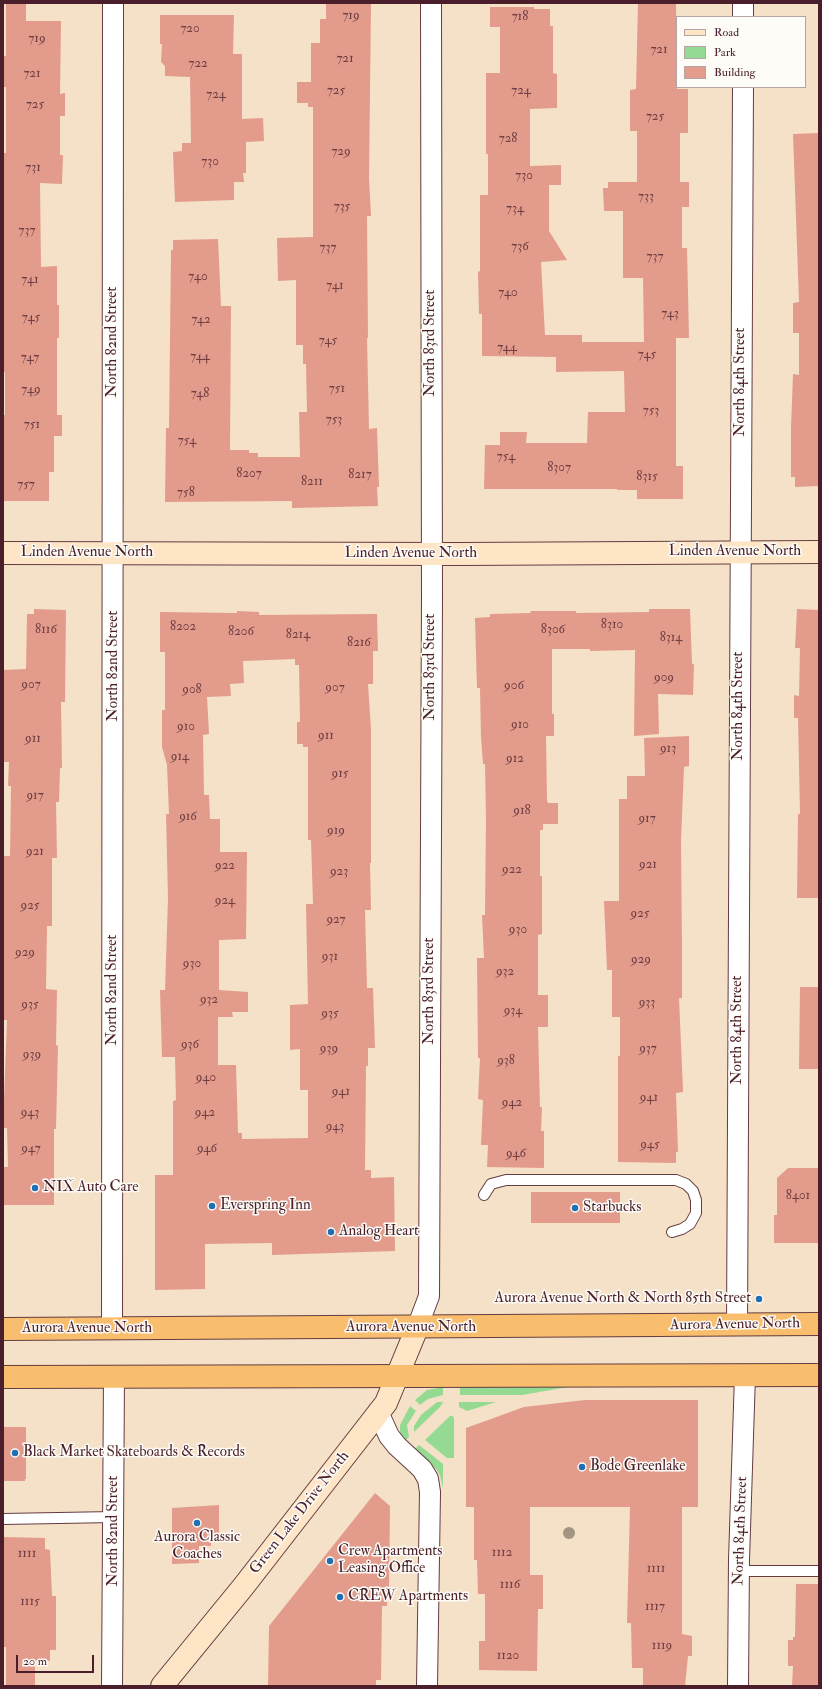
<!DOCTYPE html>
<style>
body{margin:0}
#map{position:relative;width:822px;height:1689px;overflow:hidden;background:#f4e1c7;font-family:"IM FELL Double Pica",serif}
canvas{display:block}
.frame{position:absolute;inset:0;border:4px solid #4a1f2b;pointer-events:none}
.legend{position:absolute;left:676px;top:16px;width:130px;height:72px;box-sizing:border-box;background:#fdfcf7;border:1px solid #b5a4a5;margin:0;padding:5px 7px;list-style:none;font-size:12px;color:#4a1f2b}
.legend li{display:flex;align-items:center;gap:8px;height:20px}
.legend b{width:20px;border:1px solid #b5a4a5}
.scale{position:absolute;left:16px;top:1655px;width:78px;height:18px;box-sizing:border-box;border:2px solid #4a1f2b;border-top:0;padding-left:5px;font-size:12px;line-height:14px;white-space:nowrap;color:#4a1f2b;-webkit-text-stroke:3px #fdfcf7;paint-order:stroke}
</style>
<div id="map">
<canvas width="822" height="1689"></canvas>
<div class="frame"></div>
<ul class="legend">
<li><b style="height:5px;background:#fde5c5"></b>Road</li>
<li><b style="height:11px;background:#95da93"></b>Park</li>
<li><b style="height:11px;background:#e39c8c"></b>Building</li>
</ul>
<div class="scale">20 m</div>
</div>
<script>
const ctx = document.querySelector('canvas').getContext('2d');
ctx.lineJoin = 'round';
function fillPath(path, color) {
  ctx.fillStyle = color;
  ctx.fill(path, 'evenodd');
}
function poly(rows) {
  const path = new Path2D();
  for (const r of rows) {
    path.moveTo(r[0], r[1]);
    for (let i = 2; i < r.length; i += 2) path.lineTo(r[i], r[i + 1]);
  }
  return path;
}
function strokePath(path, color, width, dash) {
  ctx.strokeStyle = color;
  ctx.lineWidth = width;
  ctx.lineCap = dash ? 'butt' : 'round';
  ctx.setLineDash(dash || []);
  ctx.stroke(path);
}
function label(font, color, halo, rows, align = 'center') {
  ctx.font = font + ' "IM FELL Double Pica",serif';
  ctx.lineWidth = 3;
  ctx.setLineDash([]);
  ctx.textBaseline = 'middle';
  ctx.strokeStyle = halo;
  ctx.fillStyle = color;
  for (const [text, x, y, turn = 0] of rows) {
    ctx.save();
    ctx.translate(x, y);
    ctx.rotate((+turn || 0) * Math.PI / 180);
    ctx.textAlign = isNaN(turn) ? turn : align;
    if (halo) ctx.strokeText(text, 0, 0);
    ctx.fillText(text, 0, 0);
    ctx.restore();
  }
}
fillPath(poly([
 [443,1387,443,1395,428,1399,420,1405,415,1400,427,1390],
 [460,1387,568,1387,522,1395,460,1395],
 [437,1402,443,1402,440,1407,414,1432,414,1426,421,1415],
 [459,1402,496,1402,467,1411,459,1407],
 [410,1406,416,1411,407,1425,409,1437,404,1442,400,1432,400,1425],
 [450,1416,453,1416,454,1419,454,1458,447,1458,425,1440],
 [419,1445,443,1464,443,1488,440,1475,436,1469,414,1450]
]), '#95da93');
fillPath(poly([
 [6,3,26,3,26,21,61,21,60,94,65,93,65,116,60,116,60,155,63,155,62,184,40,183,41,267,57,266,57,305,59,305,59,338,57,338,57,415,62,415,62,436,54,436,54,472,49,472,49,501,3,501,3,415,5,415,5,372,3,373,3,153,6,153,6,87,3,87,3,56,6,56],
 [326,3,371,3,369,179,371,216,367,216,368,338,367,338,369,429,377,428,379,487,377,487,378,506,292,508,292,501,165,502,166,428,169,428,171,250,173,250,173,240,218,239,221,306,231,306,230,450,249,450,249,453,258,453,258,457,300,457,299,412,307,412,306,364,303,364,303,345,296,345,296,280,278,281,277,238,313,237,313,107,308,107,308,103,297,103,297,82,311,82,311,43,320,43,320,19,326,19],
 [638,3,676,3,677,89,688,89,688,133,680,133,680,182,689,182,689,207,682,207,682,248,687,248,689,338,676,338,676,466,683,466,683,499,637,499,637,490,617,490,617,489,484,489,485,445,500,445,500,432,527,432,526,443,587,443,588,412,625,412,624,371,556,372,556,357,482,356,482,314,479,314,478,272,480,271,480,195,488,195,488,154,486,154,486,73,500,73,500,27,490,27,490,7,534,7,534,9,550,9,550,26,553,26,553,73,557,74,557,108,530,109,530,166,561,165,561,185,549,185,549,231,567,260,541,262,545,335,582,335,582,342,644,342,643,278,623,278,623,211,604,211,603,188,608,188,608,182,637,182,637,131,630,131,630,90,636,89],
 [160,15,234,15,233,54,242,54,242,119,263,118,264,141,246,142,246,173,243,173,244,182,234,182,234,200,175,202,173,152,182,151,182,143,191,143,190,77,165,76,165,66,161,62,162,44,160,44],
 [819,133,819,486,795,487,795,477,791,477,791,427,793,374,799,375,799,333,793,333,793,303,799,302,793,134],
 [34,609,66,610,65,702,61,702,62,768,60,768,59,802,56,802,57,858,52,858,52,926,47,926,46,989,57,990,56,1045,58,1046,56,1129,54,1129,54,1205,3,1205,3,1167,8,1167,7,1128,3,1128,7,1020,3,1020,3,856,10,856,11,786,8,786,9,762,4,762,3,670,26,669,27,614,34,614],
 [649,609,690,609,692,664,694,664,693,695,658,694,659,734,634,736,635,650,590,651,590,649,552,649,552,714,554,714,554,736,546,736,547,800,548,803,558,803,558,824,543,824,543,830,540,830,540,876,542,876,542,934,538,935,538,995,548,995,548,1027,538,1027,540,1107,542,1107,541,1131,544,1131,544,1168,487,1167,488,1145,481,1145,483,1100,478,1099,480,1058,478,1058,477,958,484,958,482,915,485,915,486,819,485,764,483,764,481,737,480,688,477,688,475,618,490,617,490,614,530,613,531,611,576,611,576,613,649,612],
 [797,609,819,610,819,898,797,898,798,814,800,814,798,718,794,718,794,695,799,696,800,648,795,648],
 [237,611,259,612,259,615,377,614,378,651,373,651,373,684,368,684,371,729,371,863,370,863,371,910,365,910,367,988,373,988,375,1048,368,1048,368,1066,366,1066,365,1170,371,1170,371,1178,394,1177,395,1251,272,1255,272,1243,205,1244,205,1289,155,1290,155,1175,173,1175,173,1101,176,1100,175,1057,162,1057,160,990,165,990,168,898,166,814,169,814,167,765,162,747,162,710,165,710,165,652,160,652,160,612,237,613],
 [295,659,295,665,299,665,300,722,297,722,297,744,303,744,303,747,308,747,308,840,311,840,313,904,306,904,308,1004,290,1005,290,1050,300,1049,300,1090,308,1090,308,1138,242,1139,242,1133,238,1133,236,1065,218,1065,218,1017,233,1017,232,1012,248,1012,248,992,219,990,219,940,246,939,247,852,220,852,220,819,210,819,209,795,204,795,203,735,209,734,207,697,231,696,230,684,244,683,243,661],
 [689,736,689,766,684,767,681,841,682,949,682,998,679,998,683,1090,683,1092,676,1093,678,1152,676,1152,676,1163,618,1162,618,1056,620,1056,620,1017,612,1017,612,970,607,970,604,901,619,901,619,799,627,799,627,776,645,776,644,738],
 [800,987,819,987,819,1069,799,1069],
 [788,1168,819,1168,819,1243,774,1243,774,1215,777,1215,777,1178],
 [531,1192,620,1192,620,1223,531,1223],
 [585,1400,698,1400,698,1507,682,1507,682,1634,692,1636,692,1656,688,1656,685,1686,643,1686,643,1668,632,1668,631,1623,627,1623,630,1507,530,1507,530,1575,543,1575,543,1609,538,1609,537,1671,479,1670,479,1641,485,1641,485,1594,478,1594,477,1560,474,1560,474,1507,466,1507,466,1428,524,1407],
 [3,1427,26,1427,26,1479,25,1479,25,1481,3,1481],
 [375,1493,390,1506,389,1587,387,1587,387,1606,382,1606,381,1680,376,1680,376,1686,268,1686,269,1626],
 [219,1505,219,1534,211,1534,211,1546,199,1546,199,1563,172,1564,172,1508],
 [3,1537,45,1538,45,1549,50,1550,52,1596,56,1596,56,1650,50,1650,50,1661,35,1661,35,1686,6,1686,6,1647,3,1647],
 [796,1584,819,1584,819,1686,792,1686,793,1666,788,1666,788,1640,793,1640,793,1637,795,1637]
]), '#e39c8c');
const lane = poly([
 [484,1195,491,1184,506,1180,676,1180,686,1184,693,1191,696,1200,696,1213,690,1224,682,1229,672,1232],
 [3,1519,114,1517],
 [739,1571,819,1571]
]);
const street = poly([
 [743,17,743,3],
 [737,1325,743,87],
 [417,1328,429,1296,432,598,431,3],
 [112,1329,113,3],
 [378,1412,389,1436,397,1446,422,1469,428,1479,430,1492,427,1686],
 [112,1686,114,1376],
 [738,1686,739,1560,745,1375]
]);
const secondary = poly([
 [3,553,460,554,819,552],
 [162,1686,243,1587,386,1403,417,1328]
]);
const highway = poly([
 [3,1329,819,1324],
 [3,1377,819,1375]
]);
strokePath(lane, '#643c42', 12);
strokePath(street, '#643c42', 22);
strokePath(secondary, '#643c42', 24);
strokePath(highway, '#643c42', 24);
strokePath(lane, '#fff', 10);
strokePath(street, '#fff', 20);
strokePath(secondary, '#fde5c5', 22);
strokePath(highway, '#f9be6d', 22);
ctx.fillStyle = '#a39582';
for (const [x, y] of [
 [569,1533]
]) {
  ctx.beginPath();
  ctx.arc(x, y, 6, 0, 2 * Math.PI);
  ctx.fill();
}
for (const [x, y, r, color] of [
 [35,1188,4,"#1f6fb2"],
 [212,1206,4,"#1f6fb2"],
 [575,1208,4,"#1f6fb2"],
 [331,1232,4,"#1f6fb2"],
 [759,1299,4,"#1f6fb2"],
 [15,1453,4,"#1f6fb2"],
 [582,1467,4,"#1f6fb2"],
 [197,1523,4,"#1f6fb2"],
 [330,1561,4,"#1f6fb2"],
 [340,1597,4,"#1f6fb2"]
]) {
  const dot = new Path2D();
  dot.arc(x, y, r, 0, 2 * Math.PI);
  ctx.fillStyle = color;
  ctx.fill(dot);
  strokePath(dot, '#fdfcf7', 1.5);
}
label('13px', '#703e43', null, [
 ["719",351,16],
 ["718",520,17],
 ["720",190,29],
 ["719",37,39],
 ["721",659,50],
 ["721",345,59],
 ["722",198,64],
 ["721",32,74],
 ["725",336,91],
 ["724",521,91],
 ["724",216,95],
 ["725",35,105],
 ["725",655,117],
 ["728",508,139],
 ["729",341,152],
 ["730",210,162],
 ["731",33,168],
 ["730",524,176],
 ["733",646,197],
 ["735",342,207],
 ["734",515,209],
 ["737",27,231],
 ["736",520,247],
 ["737",328,248],
 ["737",655,257],
 ["740",198,277],
 ["741",30,280],
 ["741",335,286],
 ["740",508,293],
 ["743",670,314],
 ["745",31,318],
 ["742",201,320],
 ["745",328,341],
 ["744",507,348],
 ["745",647,355],
 ["744",200,357],
 ["747",30,358],
 ["751",337,389],
 ["749",31,390],
 ["748",200,394],
 ["753",651,411],
 ["753",334,420],
 ["751",32,425],
 ["754",187,441],
 ["754",506,457],
 ["8307",559,468],
 ["8207",249,474],
 ["8217",360,475],
 ["8315",647,477],
 ["8211",312,482],
 ["757",26,485],
 ["758",186,493],
 ["8310",612,625],
 ["8202",183,627],
 ["8116",46,630],
 ["8306",553,630],
 ["8206",241,632],
 ["8214",298,635],
 ["8314",671,638],
 ["8216",359,643],
 ["909",664,678],
 ["907",31,685],
 ["906",514,686],
 ["907",335,688],
 ["908",192,690],
 ["910",520,725],
 ["910",186,727],
 ["911",326,736],
 ["911",33,739],
 ["913",668,749],
 ["914",180,757],
 ["912",515,759],
 ["915",340,774],
 ["917",35,796],
 ["918",522,811],
 ["916",188,817],
 ["917",647,819],
 ["919",336,831],
 ["921",35,852],
 ["921",648,865],
 ["922",225,866],
 ["922",512,870],
 ["923",339,872],
 ["924",225,901],
 ["925",30,906],
 ["925",640,914],
 ["927",336,920],
 ["930",518,930],
 ["929",25,953],
 ["931",330,957],
 ["929",641,960],
 ["930",192,964],
 ["932",505,972],
 ["932",209,1000],
 ["933",647,1003],
 ["935",30,1005],
 ["934",513,1011],
 ["935",330,1014],
 ["936",190,1045],
 ["939",329,1049],
 ["937",648,1049],
 ["939",32,1055],
 ["938",506,1061],
 ["940",206,1078],
 ["941",341,1092],
 ["941",649,1098],
 ["942",512,1103],
 ["943",30,1113],
 ["942",205,1113],
 ["943",335,1127],
 ["945",650,1145],
 ["947",31,1149],
 ["946",207,1149],
 ["946",516,1154],
 ["8401",798,1196],
 ["1112",502,1553],
 ["1111",27,1554],
 ["1111",656,1569],
 ["1116",510,1585],
 ["1115",30,1602],
 ["1117",655,1607],
 ["1119",662,1646],
 ["1120",508,1656]
]);
label('15px', '#4a1f2b', '#fdfcf7', [
 ["North 82nd Street",113,342,-90],
 ["North 83rd Street",431,343,-90],
 ["North 84th Street",741,382,-90],
 ["Linden Avenue North",735,552],
 ["Linden Avenue North",87,553],
 ["Linden Avenue North",411,554],
 ["North 82nd Street",114,666,-90],
 ["North 83rd Street",431,667,-90],
 ["North 84th Street",739,706,-90],
 ["North 82nd Street",113,990,-90],
 ["North 83rd Street",430,991,-90],
 ["North 84th Street",738,1030,-90],
 ["Aurora Avenue North",735,1325,-1],
 ["Aurora Avenue North",411,1328],
 ["Aurora Avenue North",87,1329],
 ["Green Lake Drive North",300,1513,-52],
 ["North 82nd Street",114,1531,-90],
 ["North 84th Street",741,1531,-88]
]);
label('15px', '#4a1f2b', '#fdfcf7', [
 ["NIX Auto Care",43,1188],
 ["Everspring Inn",220,1206],
 ["Starbucks",583,1208],
 ["Analog Heart",339,1232],
 ["Aurora Avenue North & North 85th Street",751,1299,"right"],
 ["Black Market Skateboards & Records",23,1453],
 ["Bode Greenlake",590,1467],
 ["Aurora Classic",197,1538,"center"],
 ["Coaches",197,1555,"center"],
 ["Crew Apartments",338,1552],
 ["Leasing Office",338,1569],
 ["CREW Apartments",348,1597]
], 'left');
</script>
